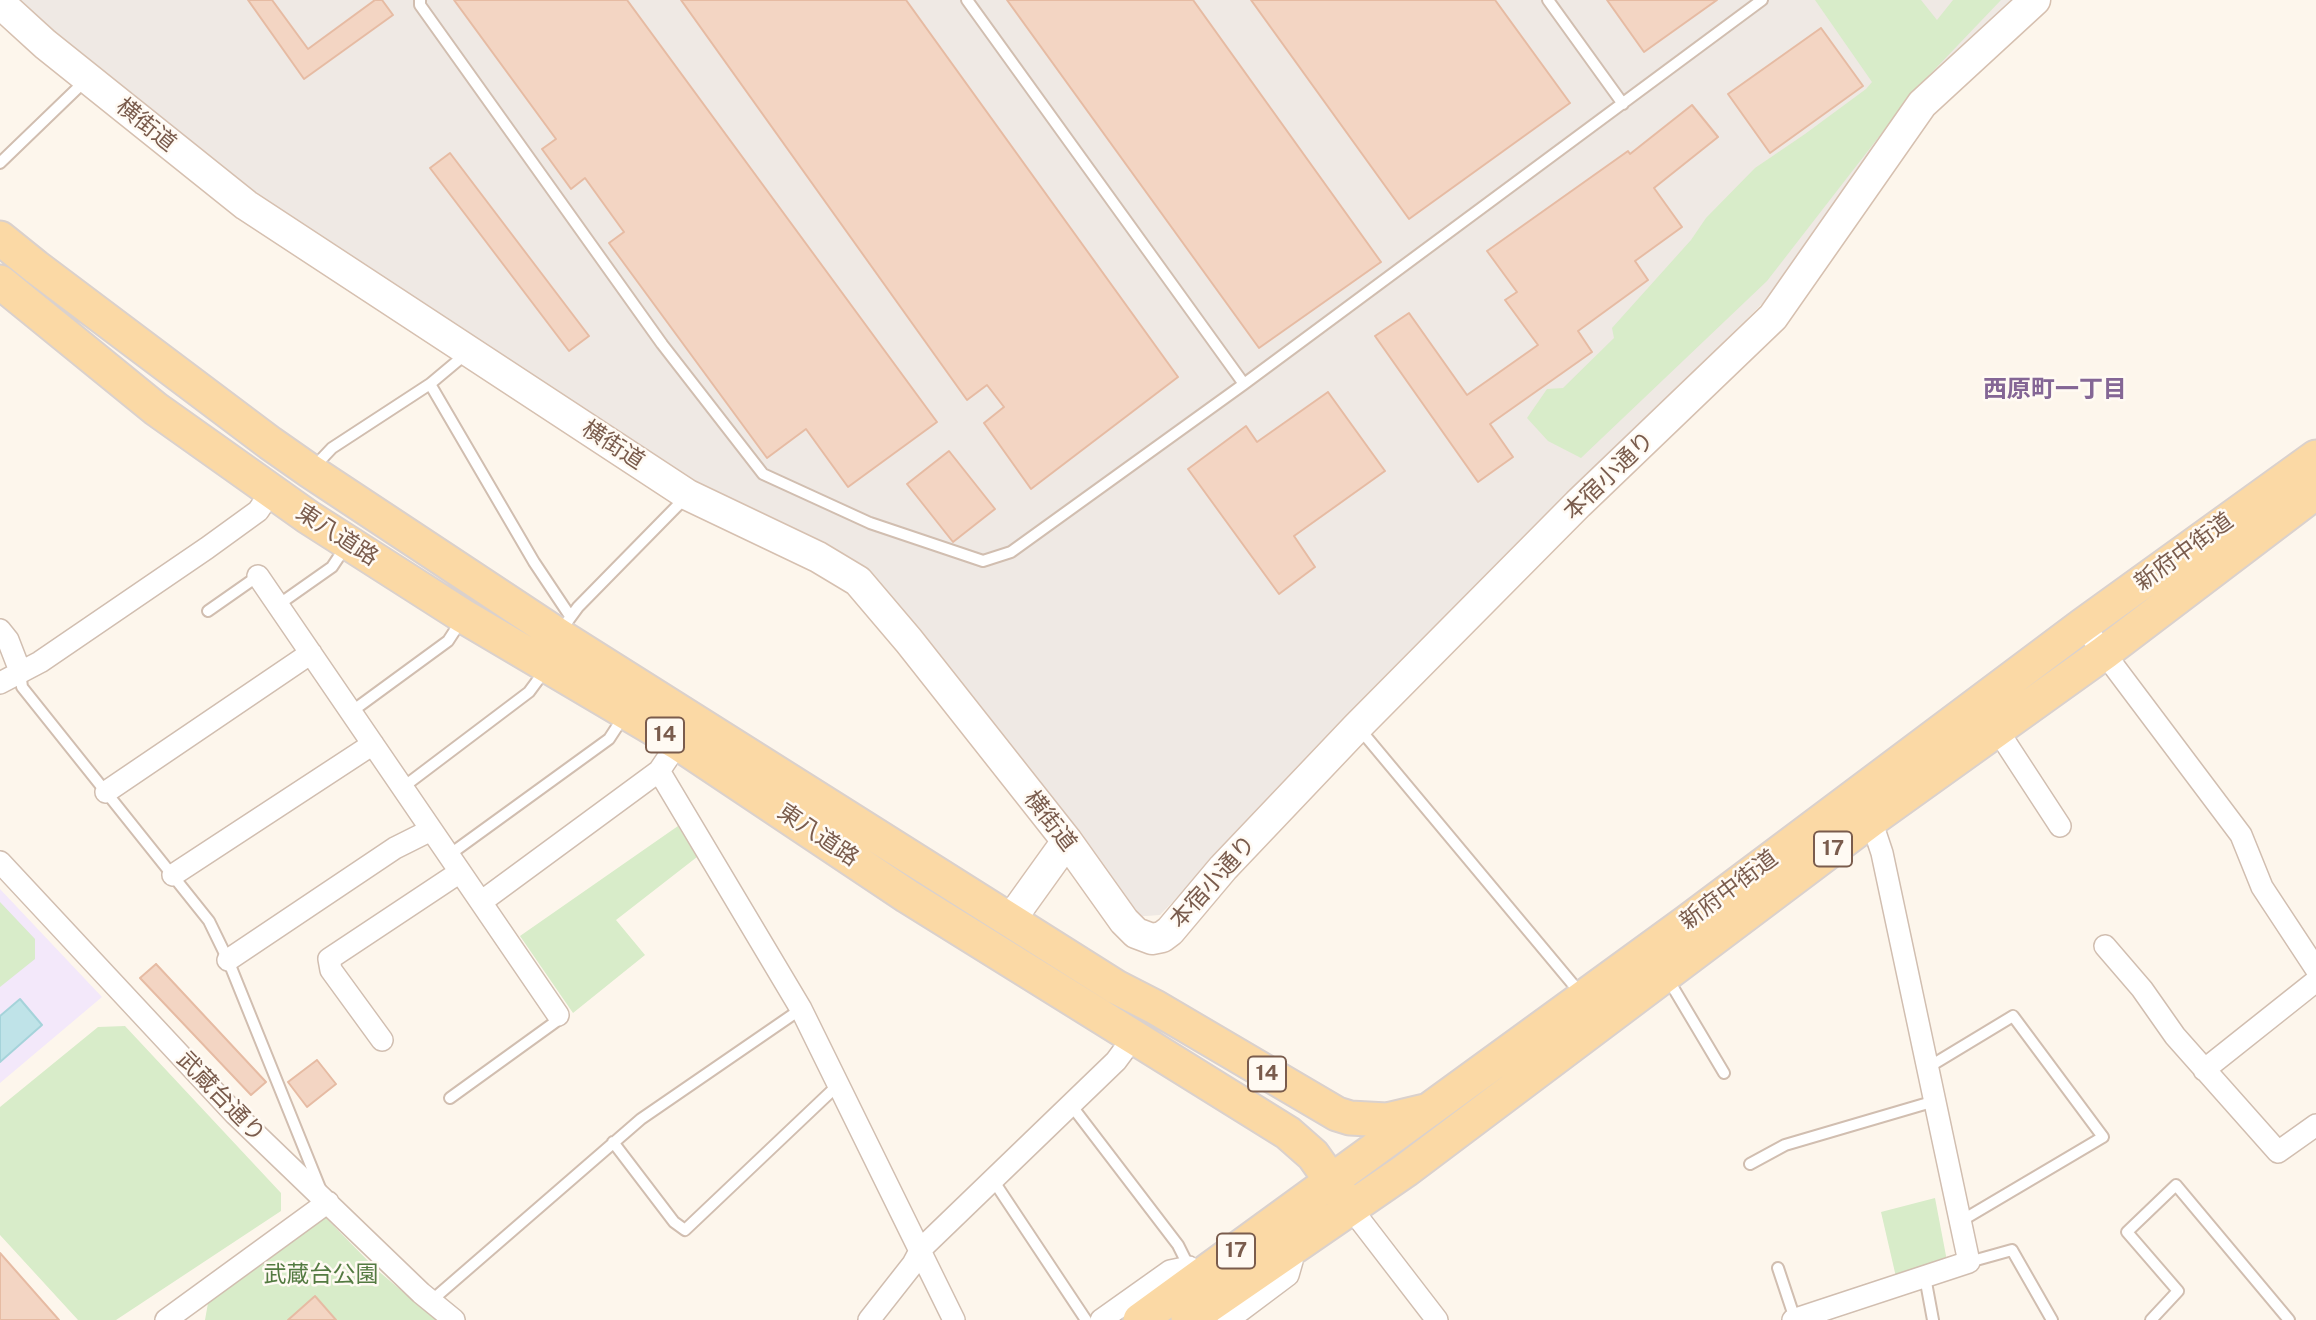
<!DOCTYPE html>
<meta charset="utf-8">
<style>
body{margin:0}
canvas{display:block;background:#fdf6ec}
</style>
<canvas width="2316" height="1320"></canvas>
<script>
const ctx = document.querySelector('canvas').getContext('2d');
ctx.lineJoin = 'round';
function fillPath(path, color) {
  ctx.fillStyle = color;
  ctx.fill(path, 'evenodd');
}
function poly(rows) {
  const path = new Path2D();
  for (const r of rows) {
    path.moveTo(r[0], r[1]);
    for (let i = 2; i < r.length; i += 2) path.lineTo(r[i], r[i + 1]);
  }
  return path;
}
function strokePath(path, color, width, dash) {
  ctx.strokeStyle = color;
  ctx.lineWidth = width;
  ctx.lineCap = dash ? 'butt' : 'round';
  ctx.setLineDash(dash || []);
  ctx.stroke(path);
}
function label(font, color, halo, rows, align = 'center') {
  ctx.font = font + ' "Public Sans","Noto Sans JP",sans-serif';
  ctx.lineWidth = 5;
  ctx.setLineDash([]);
  ctx.textBaseline = 'middle';
  ctx.strokeStyle = halo;
  ctx.fillStyle = color;
  for (const [text, x, y, turn = 0] of rows) {
    ctx.save();
    ctx.translate(x, y);
    ctx.rotate((+turn || 0) * Math.PI / 180);
    ctx.textAlign = isNaN(turn) ? turn : align;
    if (halo) ctx.strokeText(text, 0, 0);
    ctx.fillText(text, 0, 0);
    ctx.restore();
  }
}
fillPath(poly([
 [9,0,2021,0,1781,285,1463,600,1160,915,1132,917,867,568,696,488,265,212]
]), '#efe9e4');
fillPath(poly([
 [0,889,102,997,0,1083]
]), '#f3e8fa');
fillPath(poly([
 [1815,0,1921,0,1937,20,1953,0,2001,0,1916,89,1767,281,1581,458,1548,441,1527,418,1547,389,1563,388,1614,338,1612,328,1691,240,1706,218,1755,168,1805,134,1866,89,1872,82],
 [678,826,697,857,616,920,645,955,573,1013,520,936],
 [0,902,35,939,35,959,0,987],
 [125,1026,281,1193,281,1211,116,1320,78,1320,0,1235,0,1107,98,1027],
 [1935,1198,1947,1261,1896,1277,1881,1212],
 [325,1217,376,1269,436,1320,205,1320,208,1303]
]), '#d8ecc9');
const water = poly([
 [20,999,42,1025,0,1062,0,1016,20,999]
]);
fillPath(water, '#bfe3e8');
strokePath(water, '#a5d3da', 2);
const building = poly([
 [248,0,272,0,308,49,375,0,382,0,393,15,304,79,248,0],
 [454,0,627,0,937,422,848,487,806,429,767,458,609,243,624,232,585,178,571,189,542,149,556,139,454,0],
 [681,0,906,0,1178,377,1031,489,984,423,1004,407,987,385,967,400,681,0],
 [1007,0,1193,0,1381,262,1259,348,1007,0],
 [1251,0,1495,0,1570,103,1409,219,1251,0],
 [1607,0,1717,0,1644,52,1607,0],
 [1821,28,1863,86,1770,153,1728,94,1821,28],
 [1692,105,1718,137,1654,188,1682,227,1635,261,1648,280,1578,331,1592,352,1490,424,1513,457,1478,482,1375,336,1409,313,1467,395,1538,345,1505,300,1517,292,1487,251,1628,151,1630,154,1692,105],
 [450,153,589,336,569,351,430,168,450,153],
 [1328,392,1385,471,1294,536,1315,567,1279,594,1188,469,1246,426,1257,442,1328,392],
 [949,451,995,509,953,542,907,484,949,451],
 [156,964,266,1082,251,1095,140,978,156,964],
 [317,1060,336,1084,307,1107,288,1082,317,1060],
 [0,1253,59,1320,0,1320,0,1253],
 [315,1296,336,1320,288,1320,315,1296]
]);
fillPath(building, '#f3d5c3');
strokePath(building, '#e6bba3', 2);
const lane = poly([
 [420,0,420,5,662,344,763,474,870,523,983,561,1011,552,1244,384,1762,0],
 [967,0,1244,384],
 [1548,0,1623,104],
 [0,163,86,80],
 [430,384,534,562,570,616],
 [312,469,332,448,430,384,467,353],
 [278,605,332,567,346,546],
 [208,611,258,576],
 [567,622,578,607,686,497],
 [20,671,22,687,209,921,228,960,320,1188],
 [351,712,448,641,461,621],
 [1358,727,1581,994],
 [402,788,529,692,546,669],
 [449,855,609,739,624,716],
 [1668,979,1724,1073],
 [1927,1068,2013,1016,2103,1137,1961,1221],
 [450,1098,558,1020,558,1015],
 [1071,1105,1178,1245,1189,1267],
 [613,1142,674,1222,685,1230,839,1084],
 [1750,1164,1785,1145,1935,1101],
 [993,1180,1086,1320],
 [1969,1262,2012,1250,2052,1320],
 [1778,1268,1795,1319],
 [1925,1277,1933,1320],
 [431,1301,641,1119,801,1009],
 [2151,1320,2178,1291,2127,1232,2176,1185,2289,1320]
]);
const street = poly([
 [258,576,558,1015],
 [2083,625,2241,835,2262,887,2316,969],
 [0,630,8,640,20,671],
 [0,683,40,662,207,548,258,511,271,492],
 [1998,731,2060,826],
 [678,743,659,771,801,1009,954,1320],
 [106,792,311,653],
 [0,862,235,1114,421,1293,454,1320],
 [173,875,373,744],
 [481,902,659,771],
 [2105,946,2142,989,2175,1036,2278,1152,2316,1125],
 [228,960,395,848,431,830],
 [382,1040,331,970,329,959,460,872],
 [2204,1070,2316,981],
 [1350,1207,1437,1320],
 [166,1320,328,1202],
 [869,1320,913,1264,921,1249,1116,1061,1133,1038],
 [1101,1320,1170,1271,1189,1267,1201,1276],
 [1228,1320,1288,1275,1292,1261,1288,1250],
 [1793,1320,1969,1262,1882,853,1871,820]
]);
const secondary = poly([
 [0,3,45,44,246,205,688,495,818,557,858,581,909,641,1067,841,1124,921,1136,933,1152,939,1162,937,1170,931,1223,868,1357,727,1578,504,1773,317,1922,104,2035,0],
 [1011,919,1067,841]
]);
const primary = poly([
 [0,238,36,267,270,443,310,471,558,635,1116,987,1155,1007,1337,1114,1350,1118,1387,1120,1429,1110],
 [0,282,156,409,308,517,463,616,678,743,907,896,1288,1133,1313,1155,1350,1207],
 [1140,1320,1687,922,2083,625,2316,457],
 [1188,1320,1406,1170,1871,820,2104,653,2316,492]
]);
strokePath(lane, '#d1beb0', 14);
strokePath(street, '#d1beb0', 24);
strokePath(secondary, '#d6c0b0', 33);
strokePath(primary, '#dad1cd', 37);
strokePath(lane, '#fff', 10);
strokePath(street, '#fff', 21);
strokePath(secondary, '#fff', 30);
strokePath(primary, '#fbd9a5', 33);
for (const [x, y, w] of [
 [665,735,38],
 [1833,849,38],
 [1267,1074,38],
 [1236,1251,38]
]) {
  const box = new Path2D();
  box.roundRect(x - w / 2, y - 17.5, w, 35, 5);
  ctx.fillStyle = '#fffaf3';
  ctx.fill(box);
  strokePath(box, '#7a5c4d', 2);
}
label('bold 21px', '#7a5c4d', null, [
 ["14",665,735],
 ["17",1833,849],
 ["14",1267,1074],
 ["17",1236,1251]
]);
label('23px', '#7a5c4d', '#fffaf3', [
 ["横街道",146,125,39],
 ["横街道",613,445,33],
 ["本宿小通り",1609,476,-44],
 ["東八道路",337,535,33],
 ["新府中街道",2184,552,-36],
 ["横街道",1050,821,52],
 ["東八道路",818,835,34],
 ["本宿小通り",1213,882,-48],
 ["新府中街道",1729,890,-37],
 ["武蔵台通り",221,1097,46]
]);
label('23px', '#537a41', '#fffaf3', [
 ["武蔵台公園",321,1275]
]);
label('bold 24px', '#846695', '#fffaf3', [
 ["西原町一丁目",2055,390]
]);
</script>
